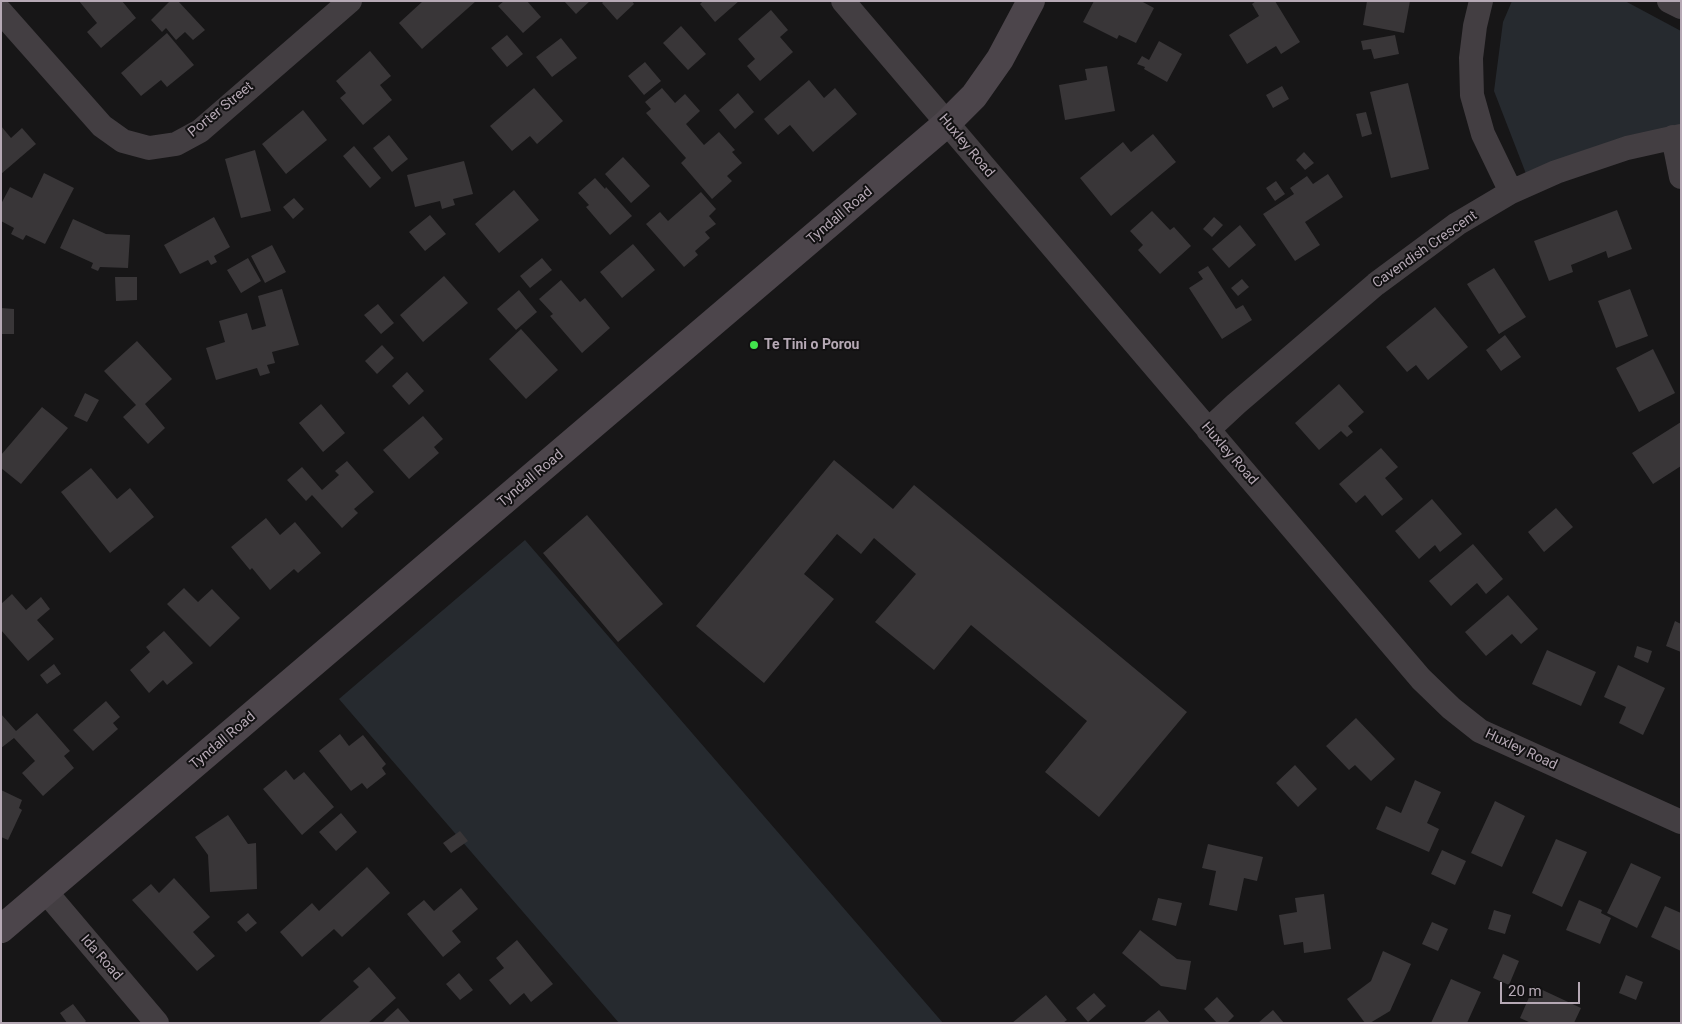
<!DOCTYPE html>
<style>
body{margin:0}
#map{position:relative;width:1682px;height:1024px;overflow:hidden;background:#171617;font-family:Roboto,sans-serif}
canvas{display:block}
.frame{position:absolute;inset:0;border:2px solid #b6a9b5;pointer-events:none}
.scale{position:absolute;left:1500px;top:982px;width:80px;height:22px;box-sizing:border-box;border:2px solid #b6a9b5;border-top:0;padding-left:6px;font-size:15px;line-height:18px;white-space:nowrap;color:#b6a9b5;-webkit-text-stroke:4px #121112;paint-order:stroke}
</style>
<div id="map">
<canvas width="1682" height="1024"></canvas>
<div class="frame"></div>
<div class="scale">20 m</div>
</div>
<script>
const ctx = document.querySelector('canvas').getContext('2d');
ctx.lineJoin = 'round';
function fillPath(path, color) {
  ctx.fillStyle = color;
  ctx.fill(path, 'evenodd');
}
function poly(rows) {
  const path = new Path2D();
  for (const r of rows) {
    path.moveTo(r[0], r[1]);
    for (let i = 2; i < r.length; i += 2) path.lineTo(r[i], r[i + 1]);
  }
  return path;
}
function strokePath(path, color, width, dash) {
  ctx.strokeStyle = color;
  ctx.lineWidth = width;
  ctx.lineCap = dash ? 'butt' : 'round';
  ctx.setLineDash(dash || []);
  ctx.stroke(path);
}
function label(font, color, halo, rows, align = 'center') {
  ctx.font = font + ' Roboto,sans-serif';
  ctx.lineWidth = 4;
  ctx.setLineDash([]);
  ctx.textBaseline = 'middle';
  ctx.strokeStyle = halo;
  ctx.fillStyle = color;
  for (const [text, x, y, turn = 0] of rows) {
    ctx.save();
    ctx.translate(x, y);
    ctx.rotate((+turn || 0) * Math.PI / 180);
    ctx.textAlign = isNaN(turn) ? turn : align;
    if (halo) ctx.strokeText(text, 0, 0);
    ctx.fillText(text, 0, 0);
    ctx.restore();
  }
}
fillPath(poly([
 [1512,1,1625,1,1681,31,1681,131,1530,184,1494,91,1503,22],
 [525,540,943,1023,619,1023,339,699]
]), '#262a2f');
fillPath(poly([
 [79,1,122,1,136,18,101,48,87,32,97,23],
 [170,1,178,1,205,30,193,40,185,32,176,40,166,28,162,32,151,20],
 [423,1,476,1,422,49,399,23],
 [504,1,527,1,541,17,523,33,498,6],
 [564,1,590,1,576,14],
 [604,1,632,1,634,4,617,20,602,3],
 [703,1,739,1,715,22,700,4],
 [1094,1,1141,1,1154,8,1136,43,1119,35,1117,39,1083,22],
 [1256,1,1275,1,1300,42,1281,54,1276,46,1247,64,1229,35,1259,16,1252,4],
 [1367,1,1410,1,1404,33,1363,25],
 [771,10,788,30,780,37,793,52,760,81,747,66,755,59,738,39],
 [681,26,706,54,688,70,663,43],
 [167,33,194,65,167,87,161,80,141,96,121,73],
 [507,35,523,54,507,67,491,48],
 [1395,35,1399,54,1374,59,1371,49,1363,50,1361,41],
 [561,38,577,58,552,77,536,57],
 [1159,41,1182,54,1167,82,1144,69,1145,67,1137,64,1142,56,1149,60],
 [370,51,391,76,380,85,392,100,363,125,340,98,346,93,336,81],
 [645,62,661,81,644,95,628,76],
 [1107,66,1115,111,1065,120,1059,85,1087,80,1085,69],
 [809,80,824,98,835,88,857,114,813,152,790,125,778,135,764,119],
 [1408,83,1429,169,1391,178,1370,92],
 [1282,86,1289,99,1273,108,1266,95],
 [534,88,563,121,537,144,530,136,512,151,490,126],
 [662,88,675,103,685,94,700,111,686,124,704,145,719,132,735,150,732,152,742,163,727,176,732,181,712,199,681,163,686,158,646,113,651,109,645,102],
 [738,93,754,112,735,129,719,110],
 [303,110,327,140,286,174,262,144],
 [1366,112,1372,134,1362,137,1356,114],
 [1,126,11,138,22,128,36,144,1,174],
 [1153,134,1176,162,1111,216,1080,178,1123,142,1131,152],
 [389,135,408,159,392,172,373,148],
 [354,146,381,178,370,188,343,156],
 [255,150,271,211,241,218,225,159],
 [1304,152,1314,163,1305,170,1296,160],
 [623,157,650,186,631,203,605,174],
 [464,161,473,194,453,199,455,205,442,209,440,201,415,207,407,175],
 [44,173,74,188,45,244,26,235,23,240,11,234,14,228,1,221,1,204,10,187,32,198],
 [1328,174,1343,197,1305,222,1320,245,1295,261,1263,214,1294,194,1290,188,1307,176,1313,184],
 [595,178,605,189,606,187,632,216,610,235,586,207,589,205,578,193],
 [1276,181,1285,194,1275,201,1266,188],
 [514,190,539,220,499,253,475,224],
 [701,192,716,209,709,216,716,224,705,232,710,238,695,251,698,255,684,267,646,224,660,212,668,221],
 [294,198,304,209,293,219,283,207],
 [1617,210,1632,249,1608,258,1606,251,1571,265,1573,272,1549,281,1534,241],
 [1152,211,1170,230,1174,227,1191,246,1160,274,1138,250,1143,245,1130,231],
 [430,215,446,234,425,251,409,232],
 [214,217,230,247,214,256,217,262,211,265,208,260,180,274,164,245],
 [1214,217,1223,225,1212,237,1203,229],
 [73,219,106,234,130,235,128,268,100,267,98,271,91,268,93,263,60,248],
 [1240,225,1256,245,1229,268,1212,249],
 [633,244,655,270,622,298,600,272],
 [272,245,286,272,265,283,251,256],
 [248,258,261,281,241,293,227,270],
 [542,258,552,270,530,288,520,276],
 [1208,266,1236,309,1243,305,1252,320,1222,339,1189,288,1203,279,1198,272],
 [1494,268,1526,317,1499,334,1467,284],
 [444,276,468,303,423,342,400,315],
 [115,277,137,277,137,300,116,301],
 [1242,279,1249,287,1238,296,1231,288],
 [561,280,580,302,585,298,610,328,582,353,550,316,553,314,539,299],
 [282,289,299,345,272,352,275,363,267,365,270,373,260,376,257,368,216,380,206,348,225,342,219,321,247,313,252,330,266,326,258,296],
 [1630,289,1648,336,1616,348,1598,301],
 [519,290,537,312,516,330,497,309],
 [378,304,394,323,381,334,364,315],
 [1435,307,1468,347,1428,380,1416,365,1407,372,1386,347],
 [1,308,14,309,14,334,1,334],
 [521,329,558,370,526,399,489,359],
 [1505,335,1521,357,1501,371,1486,350],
 [137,341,172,379,145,404,165,428,148,444,123,417,136,405,104,371],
 [382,345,394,358,377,374,365,361],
 [1653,349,1675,393,1639,412,1616,368],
 [407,372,424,391,409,405,392,386],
 [1339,384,1364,412,1348,426,1353,432,1347,437,1341,431,1319,450,1295,423],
 [85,393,99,400,87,422,74,416],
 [321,404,345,433,323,452,299,423],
 [42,407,68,428,21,484,1,468,1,455],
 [423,416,443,439,434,447,439,453,409,479,383,450],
 [1681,422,1681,466,1653,484,1632,453],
 [1381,448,1398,467,1385,478,1403,499,1382,516,1365,495,1356,503,1339,484],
 [834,460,893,509,914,485,1187,712,1099,817,1045,772,1087,721,971,625,934,670,875,622,916,574,874,538,861,554,837,534,804,574,834,599,764,683,696,626],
 [347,461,374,492,354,509,358,513,342,528,312,495,306,501,287,480,302,467,322,490,339,475,335,471],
 [91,468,117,499,130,488,154,517,110,553,61,492],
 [1432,499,1462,534,1440,552,1435,545,1419,559,1395,531],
 [1556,508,1573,527,1544,552,1528,532],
 [587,515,663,604,618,642,543,553],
 [266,518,280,535,295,522,321,553,298,573,294,569,270,590,252,568,250,570,231,547],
 [1473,544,1503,579,1486,594,1477,583,1451,606,1429,581],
 [184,588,198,602,212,589,240,618,210,647,167,604],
 [12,594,26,610,41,597,50,609,37,620,54,639,28,661,1,630,1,604],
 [1508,595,1538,629,1521,644,1512,634,1486,656,1465,632],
 [1675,621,1681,624,1681,652,1666,646],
 [164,631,193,663,167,685,163,680,149,693,130,670,150,652,146,647],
 [1637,646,1652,651,1648,663,1634,657],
 [1547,650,1596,672,1581,706,1532,684],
 [54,664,61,674,47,684,40,675],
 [1618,665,1665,688,1643,735,1619,723,1626,707,1604,697],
 [106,701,120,717,113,723,118,729,93,751,73,730],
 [37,713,70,751,64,756,74,768,43,796,22,773,35,761,14,738,1,748,1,714,16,731],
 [1356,718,1395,759,1371,781,1355,765,1349,770,1326,746],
 [340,734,349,746,363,735,386,764,382,768,386,774,367,789,362,783,351,791,319,751],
 [1295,765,1317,789,1298,807,1276,783],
 [286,770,294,780,304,772,334,807,302,835,263,789],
 [1415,780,1441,792,1427,823,1439,829,1429,852,1376,829,1386,806,1401,813],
 [1,790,22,800,19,808,22,810,8,840,1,837],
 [1495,801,1525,816,1502,867,1471,853],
 [341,813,357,832,336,851,319,832],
 [228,815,248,844,256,843,257,889,210,892,208,855,195,837],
 [460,831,468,841,451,853,443,843],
 [1556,839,1587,852,1562,907,1532,893],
 [1208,844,1263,857,1257,881,1244,878,1237,911,1209,905,1216,871,1202,868],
 [1442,850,1466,861,1455,885,1431,874],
 [1631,863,1661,877,1637,928,1607,913],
 [367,867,390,893,342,937,334,929,302,957,280,932,312,903,319,911],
 [174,878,210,917,193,932,215,956,197,971,132,900,151,884,159,893],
 [461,888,478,909,452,931,461,942,443,957,407,914,424,900,434,911],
 [1324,894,1331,949,1304,953,1303,942,1284,945,1279,915,1297,912,1295,898],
 [1158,898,1182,903,1176,926,1152,920],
 [1579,900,1602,910,1601,913,1611,918,1600,944,1566,930],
 [1665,906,1681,913,1681,951,1651,937],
 [1494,910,1511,915,1505,934,1488,929],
 [248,913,257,923,246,932,237,922],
 [1432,922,1448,929,1438,951,1422,944],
 [1140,930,1177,959,1191,961,1186,990,1161,986,1122,953],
 [517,940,553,984,531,1002,524,993,510,1005,489,980,504,968,496,958],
 [1383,951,1411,964,1390,1011,1370,1023,1365,1023,1347,999,1371,981],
 [1503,954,1519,961,1509,985,1493,978],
 [369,967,396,998,368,1023,318,1023,359,987,353,981],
 [459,973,473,990,460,1000,446,984],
 [1626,975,1643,982,1636,1000,1619,993],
 [1451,979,1481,992,1467,1023,1431,1023],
 [1534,986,1581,1008,1574,1023,1531,1023,1520,1018],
 [1094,993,1106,1006,1088,1022,1076,1008],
 [1046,995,1067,1020,1063,1023,1012,1023],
 [1217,997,1234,1016,1227,1023,1217,1023,1204,1009],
 [73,1004,86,1021,84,1023,67,1023,60,1013],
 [398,1008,411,1023,382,1023,387,1018],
 [1159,1010,1170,1023,1143,1023],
 [1273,1010,1284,1023,1258,1023]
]), '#393638');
strokePath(poly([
 [843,1,1421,679,1451,708,1480,731,1681,822],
 [1481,1,1475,26,1471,58,1472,95,1483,134,1511,192],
 [1669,1,1681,7],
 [1,12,102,126,123,141,149,148,176,144,200,131,350,1],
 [1673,137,1681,177],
 [1208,430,1236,404,1376,284,1457,224,1511,192,1556,172,1627,148,1681,136],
 [46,892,157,1023]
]), '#433e42', 24);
strokePath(poly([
 [1,929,946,124,974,96,1000,59,1031,1]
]), '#4c454b', 28);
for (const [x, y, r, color] of [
 [754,345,5,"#42e34d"]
]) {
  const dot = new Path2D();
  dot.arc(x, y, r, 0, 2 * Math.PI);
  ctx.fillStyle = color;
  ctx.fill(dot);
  strokePath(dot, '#121112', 2);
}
label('14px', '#b6a9b5', '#121112', [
 ["Porter Street",221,110,-39],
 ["Huxley Road",966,146,50],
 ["Tyndall Road",840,216,-40],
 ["Cavendish Crescent",1425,250,-35],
 ["Huxley Road",1229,454,49],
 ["Tyndall Road",531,479,-40],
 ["Tyndall Road",223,741,-40],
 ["Huxley Road",1521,750,25],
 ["Ida Road",101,958,49]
]);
label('bold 14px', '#b6a9b5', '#121112', [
 ["Te Tini o Porou",764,345]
], 'left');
</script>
